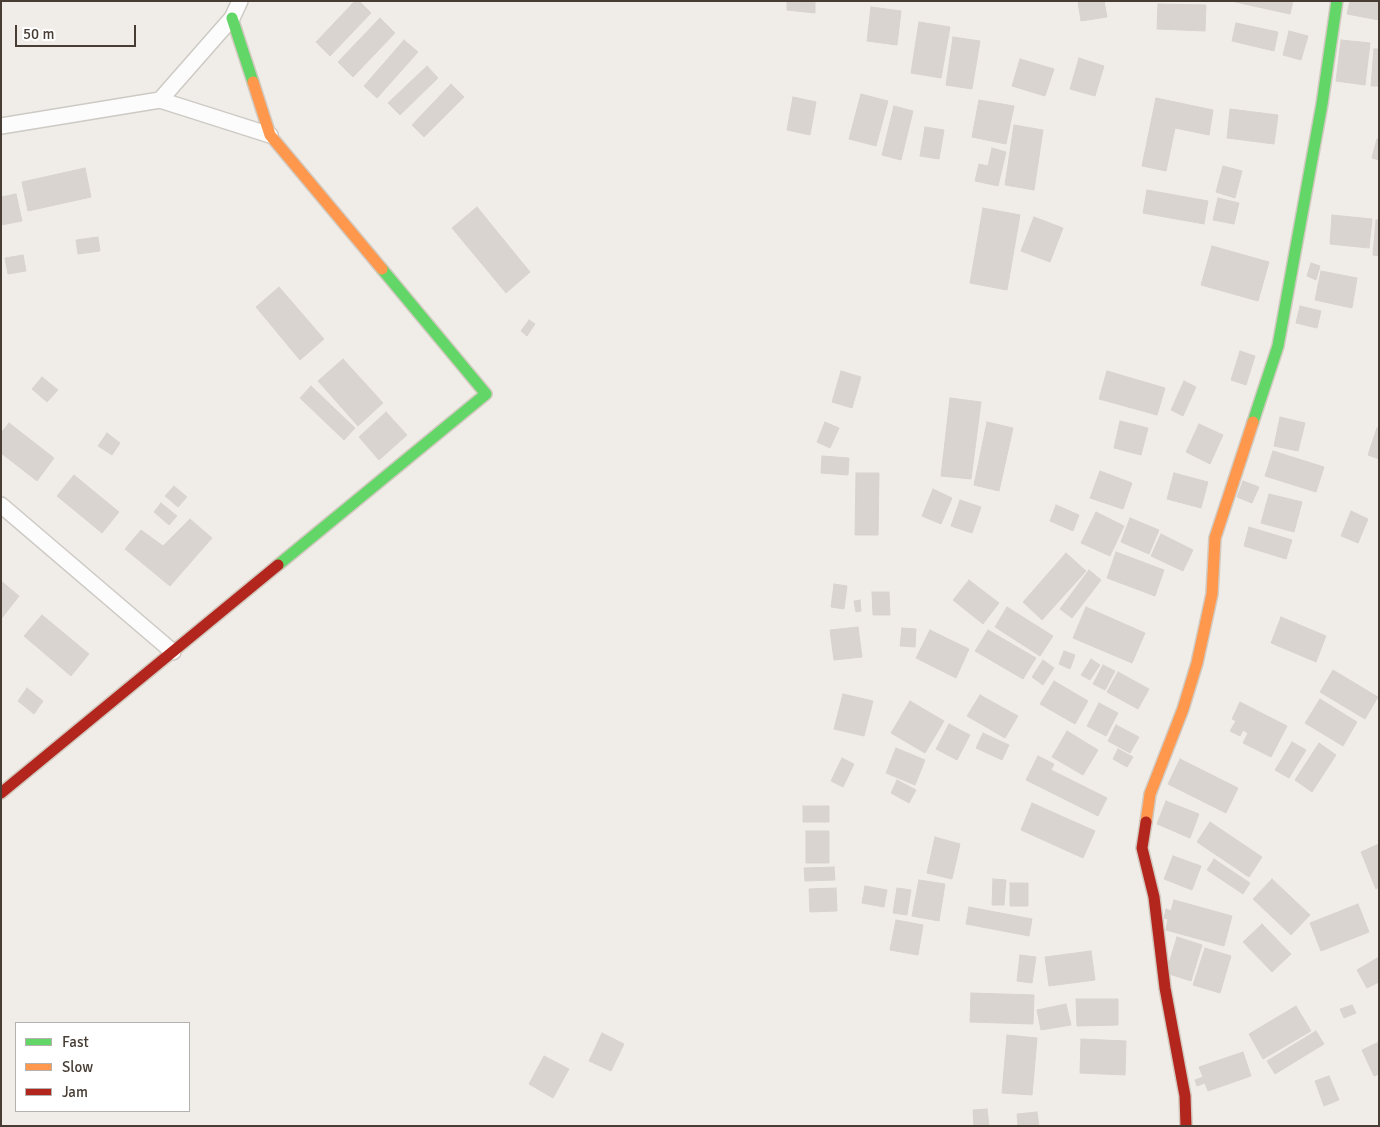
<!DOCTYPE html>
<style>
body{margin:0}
#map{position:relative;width:1380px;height:1127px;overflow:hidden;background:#f0ede8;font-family:Signika,sans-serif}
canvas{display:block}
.frame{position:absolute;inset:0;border:2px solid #473d34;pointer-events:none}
.legend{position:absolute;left:15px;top:1022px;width:175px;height:90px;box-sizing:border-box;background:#fff;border:1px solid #b5b1ae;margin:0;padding:6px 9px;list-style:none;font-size:15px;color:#473d34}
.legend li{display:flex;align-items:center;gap:10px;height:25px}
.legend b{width:25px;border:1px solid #b5b1ae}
.scale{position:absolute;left:15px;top:25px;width:121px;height:22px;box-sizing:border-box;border:2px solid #473d34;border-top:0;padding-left:6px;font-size:15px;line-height:18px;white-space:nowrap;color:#473d34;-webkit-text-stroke:4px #fff;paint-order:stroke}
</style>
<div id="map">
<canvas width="1380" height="1127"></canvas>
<div class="frame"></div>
<ul class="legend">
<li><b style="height:6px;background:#63d668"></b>Fast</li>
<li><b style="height:6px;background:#ff974d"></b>Slow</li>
<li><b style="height:6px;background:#b3261e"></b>Jam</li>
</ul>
<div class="scale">50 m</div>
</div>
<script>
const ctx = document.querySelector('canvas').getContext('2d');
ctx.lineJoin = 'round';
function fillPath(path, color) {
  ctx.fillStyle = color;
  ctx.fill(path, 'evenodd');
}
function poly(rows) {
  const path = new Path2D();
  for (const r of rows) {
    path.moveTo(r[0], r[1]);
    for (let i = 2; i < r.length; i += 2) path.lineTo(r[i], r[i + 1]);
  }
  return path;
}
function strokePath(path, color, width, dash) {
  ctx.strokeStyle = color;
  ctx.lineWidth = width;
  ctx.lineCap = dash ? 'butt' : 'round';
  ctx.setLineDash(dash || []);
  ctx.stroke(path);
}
const building = poly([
 [355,1,359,1,371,13,330,56,316,42,355,1],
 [787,1,815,1,815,13,787,10,787,1],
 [1078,1,1104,1,1107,17,1081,21,1078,1],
 [1231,1,1293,1,1290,14,1231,1],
 [1350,1,1379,1,1379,20,1347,14,1350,1],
 [1158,4,1206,5,1205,31,1157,29,1158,4],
 [871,7,901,11,897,45,867,41,871,7],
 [380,18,395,33,353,77,338,62,380,18],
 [919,22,950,27,941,78,911,73,919,22],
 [1236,23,1278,32,1274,51,1232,41,1236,23],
 [1289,31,1308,36,1301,60,1283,55,1289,31],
 [953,37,980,41,972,89,946,85,953,37],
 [404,40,418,52,377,98,364,86,404,40],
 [1341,40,1370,43,1365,85,1336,81,1341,40],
 [1374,49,1379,49,1379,86,1371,86,1374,49],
 [1079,58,1104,66,1095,96,1070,89,1079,58],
 [1020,59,1054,69,1045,96,1012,86,1020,59],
 [427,66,438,78,400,115,388,103,427,66],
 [451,84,464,97,424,137,412,125,451,84],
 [861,94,888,101,876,146,849,139,861,94],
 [793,97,816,102,810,135,787,130,793,97],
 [1156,98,1213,110,1209,135,1175,128,1166,171,1142,166,1156,98],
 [979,100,1014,106,1006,144,972,137,979,100],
 [894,106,913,111,901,160,882,155,894,106],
 [1230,109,1278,115,1274,144,1227,138,1230,109],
 [1014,125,1043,130,1034,190,1005,185,1014,125],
 [925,127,944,130,939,159,920,156,925,127],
 [1377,139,1379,140,1379,160,1372,158,1377,139],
 [992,148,1006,152,998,186,975,181,979,164,988,166,992,148],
 [1223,166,1242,171,1235,198,1216,192,1223,166],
 [85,168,91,197,28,211,22,182,85,168],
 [1147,190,1208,201,1204,224,1143,213,1147,190],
 [16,194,22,221,1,225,1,197,16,194],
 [1218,198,1239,203,1234,224,1213,220,1218,198],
 [477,207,530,272,506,293,452,228,477,207],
 [983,208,1020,215,1007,290,970,283,983,208],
 [1332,215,1372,219,1369,248,1330,244,1332,215],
 [1034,217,1063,228,1050,262,1021,251,1034,217],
 [1376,220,1379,220,1379,256,1373,255,1376,220],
 [98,237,100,251,78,254,76,240,98,237],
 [1212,246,1269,262,1258,301,1201,285,1212,246],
 [23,255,26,271,8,274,5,258,23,255],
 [1311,263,1320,266,1316,280,1307,276,1311,263],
 [1321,271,1357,278,1352,308,1315,300,1321,271],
 [279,287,324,339,300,360,256,307,279,287],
 [1300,306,1321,311,1317,328,1296,323,1300,306],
 [529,320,535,324,527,336,521,331,529,320],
 [1240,351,1255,356,1246,385,1231,380,1240,351],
 [343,359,383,403,358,426,318,381,343,359],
 [841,371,861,377,852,408,832,402,841,371],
 [1107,371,1165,388,1157,415,1099,399,1107,371],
 [42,377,58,390,47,402,32,389,42,377],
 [1184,381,1196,387,1183,416,1171,410,1184,381],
 [311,386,355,428,344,440,300,398,311,386],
 [950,398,981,402,971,479,941,476,950,398],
 [386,412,407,435,379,460,359,437,386,412],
 [1280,417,1305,423,1298,451,1274,446,1280,417],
 [1120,421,1148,428,1141,455,1114,448,1120,421],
 [825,422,839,428,830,448,817,442,825,422],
 [987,422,1013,428,999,491,974,485,987,422],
 [9,423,54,458,37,481,1,453,1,433,9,423],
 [1199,424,1223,435,1210,464,1186,452,1199,424],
 [1377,428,1379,429,1379,459,1368,455,1377,428],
 [107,433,120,443,112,455,98,446,107,433],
 [1273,451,1324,467,1316,492,1265,476,1273,451],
 [822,456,849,458,848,475,821,473,822,456],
 [1100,471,1132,483,1123,509,1090,498,1100,471],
 [856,473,879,473,878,535,855,535,856,473],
 [1174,473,1208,482,1201,508,1167,499,1174,473],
 [74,475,119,512,102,533,57,496,74,475],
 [1243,481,1259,487,1252,503,1237,497,1243,481],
 [174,486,187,497,178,507,165,496,174,486],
 [933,489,952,498,941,524,922,516,933,489],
 [1269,494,1302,502,1294,532,1261,523,1269,494],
 [960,500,981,507,972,533,951,526,960,500],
 [161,503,177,516,169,525,154,512,161,503],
 [1056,505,1079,515,1073,531,1050,521,1056,505],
 [1351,511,1368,519,1358,543,1341,536,1351,511],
 [1096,512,1124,526,1110,556,1081,543,1096,512],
 [1130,518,1159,530,1149,554,1121,542,1130,518],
 [190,519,212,538,170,586,125,549,141,530,163,546,190,519],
 [1249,527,1292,540,1286,559,1244,546,1249,527],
 [1161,534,1193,550,1183,571,1151,556,1161,534],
 [1116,552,1164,570,1155,596,1107,578,1116,552],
 [1066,553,1086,571,1042,620,1023,602,1066,553],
 [1089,570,1101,580,1072,618,1060,609,1089,570],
 [969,580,999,603,983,624,953,600,969,580],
 [1,581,19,596,1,619,1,581],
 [834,584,847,586,844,609,831,607,834,584],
 [872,592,889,592,890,615,873,615,872,592],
 [860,600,861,611,856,612,854,601,860,600],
 [1007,607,1053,636,1040,656,995,627,1007,607],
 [1086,607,1145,633,1132,663,1073,638,1086,607],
 [42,615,89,654,71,676,24,636,42,615],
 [1281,617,1326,636,1316,662,1271,643,1281,617],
 [858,627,862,657,834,660,830,630,858,627],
 [902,628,916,629,915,647,900,646,902,628],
 [930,630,969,649,956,678,916,658,930,630],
 [988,630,1036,658,1023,679,975,651,988,630],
 [1064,651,1075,655,1070,669,1059,664,1064,651],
 [1091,659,1100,665,1090,680,1081,675,1091,659],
 [1043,660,1054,668,1043,685,1032,677,1043,660],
 [1103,665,1115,671,1105,690,1093,684,1103,665],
 [1333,670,1378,697,1365,719,1320,692,1333,670],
 [1118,672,1149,689,1138,709,1107,692,1118,672],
 [1054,681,1088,701,1075,724,1040,704,1054,681],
 [27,688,43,701,34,714,18,701,27,688],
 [843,694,873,701,864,736,834,729,843,694],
 [980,695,1018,716,1005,738,967,716,980,695],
 [1320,699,1357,722,1343,746,1305,723,1320,699],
 [910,701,944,721,925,753,891,733,910,701],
 [1240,702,1287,726,1271,757,1243,743,1248,733,1243,730,1240,736,1230,731,1236,721,1232,719,1240,702],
 [1099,703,1118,713,1106,736,1087,726,1099,703],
 [949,724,970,735,957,760,936,749,949,724],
 [1116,725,1139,737,1130,753,1108,741,1116,725],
 [1067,731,1098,750,1083,775,1052,757,1067,731],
 [983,733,1009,745,1002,760,976,748,983,733],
 [1292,742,1306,750,1289,778,1275,770,1292,742],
 [1319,743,1336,755,1312,792,1295,780,1319,743],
 [896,748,925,760,915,785,886,773,896,748],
 [1118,749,1133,757,1127,767,1113,759,1118,749],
 [1038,756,1054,764,1051,770,1107,798,1098,816,1026,780,1038,756],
 [842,758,854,764,843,787,831,781,842,758],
 [1180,759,1238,788,1226,813,1168,784,1180,759],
 [897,780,916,790,909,803,891,793,897,780],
 [1166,801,1199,814,1190,838,1157,824,1166,801],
 [1032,803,1095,831,1083,858,1021,830,1032,803],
 [803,806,829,806,829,822,803,822,803,806],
 [1210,822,1262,857,1249,877,1197,842,1210,822],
 [806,831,829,831,829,863,806,863,806,831],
 [935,837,960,844,952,879,927,873,935,837],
 [1379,844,1379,887,1376,889,1361,852,1379,844],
 [1173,856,1201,866,1192,890,1164,879,1173,856],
 [1214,859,1250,883,1243,894,1207,870,1214,859],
 [834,867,835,880,805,881,804,868,834,867],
 [993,879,1006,880,1004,905,992,905,993,879],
 [1272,879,1310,915,1291,935,1253,899,1272,879],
 [919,880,945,884,939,921,912,916,919,880],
 [1010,883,1028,883,1028,906,1010,906,1010,883],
 [865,886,887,890,884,907,862,903,865,886],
 [836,888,837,911,810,912,809,889,836,888],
 [897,888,911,890,907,915,893,913,897,888],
 [1174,900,1232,916,1224,946,1166,930,1168,919,1164,918,1166,909,1171,911,1174,900],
 [1358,904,1369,932,1321,951,1310,923,1358,904],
 [969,907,1032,919,1029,936,966,924,969,907],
 [896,920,923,925,918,955,890,950,896,920],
 [1262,924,1291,954,1272,972,1243,942,1262,924],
 [1177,937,1202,945,1191,981,1166,973,1177,937],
 [1205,948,1231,956,1220,993,1193,985,1205,948],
 [1091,951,1095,980,1049,986,1045,957,1091,951],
 [1020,955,1036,957,1032,983,1017,981,1020,955],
 [1379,957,1379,982,1367,988,1357,970,1379,957],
 [971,993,1034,995,1033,1024,970,1022,971,993],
 [1076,999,1118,999,1118,1025,1077,1026,1076,999],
 [1066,1004,1071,1025,1041,1030,1037,1010,1066,1004],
 [1352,1005,1356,1013,1344,1018,1340,1009,1352,1005],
 [1296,1006,1311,1031,1263,1059,1249,1034,1296,1006],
 [1316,1031,1324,1044,1275,1074,1267,1061,1316,1031],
 [602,1033,624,1044,611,1071,589,1061,602,1033],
 [1007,1035,1037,1038,1032,1095,1002,1093,1007,1035],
 [1081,1039,1126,1041,1125,1075,1080,1073,1081,1039],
 [1379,1042,1379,1074,1374,1076,1362,1050,1379,1042],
 [1243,1052,1251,1076,1208,1091,1205,1083,1197,1086,1195,1080,1203,1077,1199,1067,1243,1052],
 [544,1056,569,1069,553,1098,529,1084,544,1056],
 [1329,1076,1339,1100,1324,1106,1315,1081,1329,1076],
 [987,1109,989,1126,974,1126,973,1110,987,1109],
 [1037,1112,1039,1126,1018,1126,1017,1114,1037,1112]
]);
fillPath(building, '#d9d4cf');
strokePath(building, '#d9d3ce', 1);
const street = poly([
 [160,100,270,135],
 [1,126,160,100,232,18,240,1],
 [1,505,173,652]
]);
const fast = poly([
 [232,18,253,82],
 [1253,422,1278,346,1322,104,1337,1],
 [278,565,486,394,382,269]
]);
const slow = poly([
 [253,82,270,135,382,269],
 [1146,822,1150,794,1183,709,1197,663,1212,594,1215,538,1253,422]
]);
const jam = poly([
 [1,793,278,565],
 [1146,822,1142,848,1154,897,1165,988,1185,1096,1186,1126]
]);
strokePath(street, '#cdc9c4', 18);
strokePath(fast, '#d2cac0', 14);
strokePath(slow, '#d2cac0', 14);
strokePath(jam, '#d2cac0', 14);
strokePath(street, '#fdfcfc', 15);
strokePath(fast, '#63d668', 11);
strokePath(slow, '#ff974d', 11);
strokePath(jam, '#b3261e', 11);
</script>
